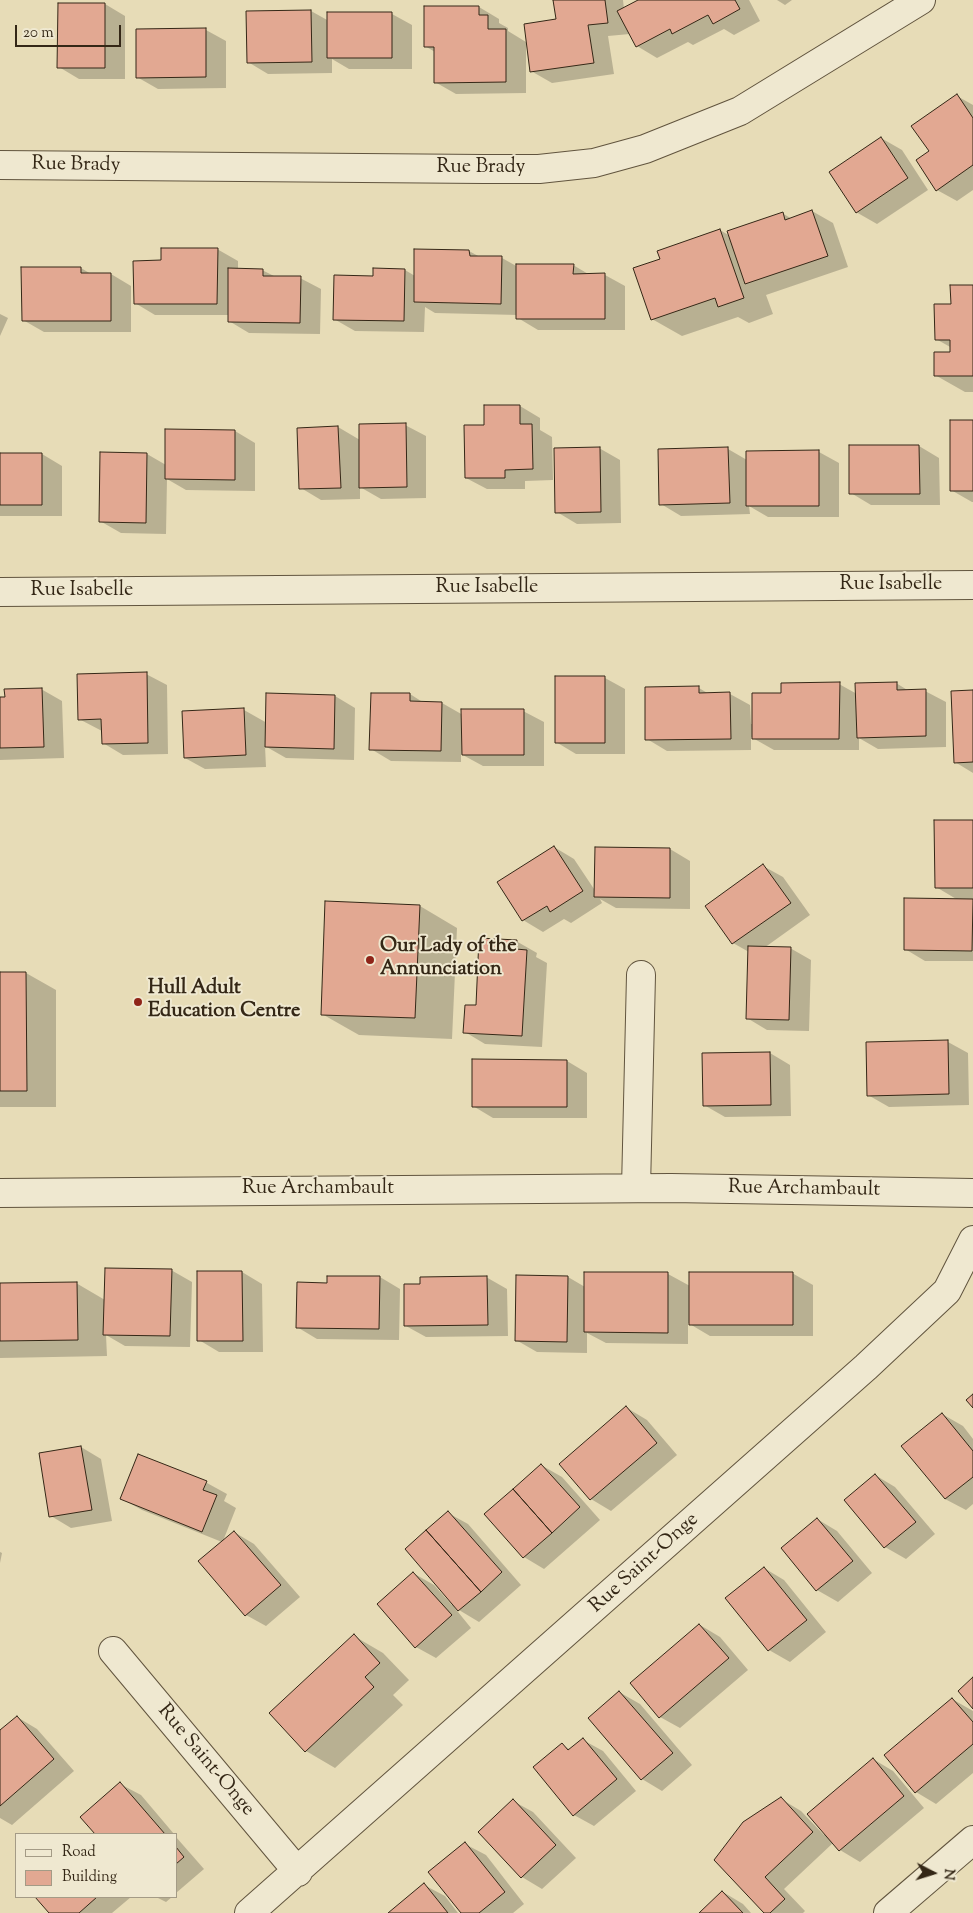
<!DOCTYPE html>
<style>
body{margin:0}
#map{position:relative;width:973px;height:1913px;overflow:hidden;background:#e7dcb7;font-family:"Sorts Mill Goudy",serif}
canvas{display:block}
.legend{position:absolute;left:15px;top:1833px;width:162px;height:65px;box-sizing:border-box;background:#efe8d0;border:1px solid #a49b86;margin:0;padding:6px 9px;list-style:none;font-size:15px;color:#342716}
.legend li{display:flex;align-items:center;gap:10px;height:25px}
.legend b{width:25px;border:1px solid #a49b86}
.north{position:absolute;left:908px;top:1848px;width:50px;height:50px;-webkit-text-stroke:4px #efe8d0;paint-order:stroke;rotate:95deg;font-size:14px;font-weight:700;line-height:20px;text-align:center;color:#342716}
.north::after{content:'';display:block;margin:auto;width:18px;height:22px;background:#342716;clip-path:polygon(50% 0,100% 100%,50% 72%,0 100%)}
.scale{position:absolute;left:15px;top:25px;width:106px;height:22px;box-sizing:border-box;border:2px solid #342716;border-top:0;padding-left:6px;font-size:15px;line-height:18px;white-space:nowrap;color:#342716;-webkit-text-stroke:4px #efe8d0;paint-order:stroke}
</style>
<div id="map">
<canvas width="973" height="1913"></canvas>
<ul class="legend">
<li><b style="height:6px;background:#efe8d0"></b>Road</li>
<li><b style="height:14px;background:#e2a892"></b>Building</li>
</ul>
<div class="north">N</div>
<div class="scale">20 m</div>
</div>
<script>
const ctx = document.querySelector('canvas').getContext('2d');
ctx.lineJoin = 'round';
function fillPath(path, color) {
  ctx.fillStyle = color;
  ctx.fill(path, 'evenodd');
}
function poly(rows) {
  const path = new Path2D();
  for (const r of rows) {
    path.moveTo(r[0], r[1]);
    for (let i = 2; i < r.length; i += 2) path.lineTo(r[i], r[i + 1]);
  }
  return path;
}
function strokePath(path, color, width, dash) {
  ctx.strokeStyle = color;
  ctx.lineWidth = width;
  ctx.lineCap = dash ? 'butt' : 'round';
  ctx.setLineDash(dash || []);
  ctx.stroke(path);
}
function label(font, color, halo, rows, align = 'center') {
  ctx.font = font + ' "Sorts Mill Goudy",serif';
  ctx.lineWidth = 4;
  ctx.setLineDash([]);
  ctx.textBaseline = 'middle';
  ctx.strokeStyle = halo;
  ctx.fillStyle = color;
  for (const [text, x, y, turn = 0] of rows) {
    ctx.save();
    ctx.translate(x, y);
    ctx.rotate((+turn || 0) * Math.PI / 180);
    ctx.textAlign = isNaN(turn) ? turn : align;
    if (halo) ctx.strokeText(text, 0, 0);
    ctx.fillText(text, 0, 0);
    ctx.restore();
  }
}
fillPath(poly([
 [554,0,623,0,624,9,641,0,749,0,760,21,734,35,724,29,693,45,688,42,657,58,637,46,630,34,608,36,614,74,552,83,531,71,557,20],
 [777,0,792,0,785,5],
 [105,4,125,16,125,79,79,79,59,67],
 [479,7,499,19,499,23,508,28,508,31,526,42,526,93,456,94,435,82,435,52,425,46],
 [311,11,329,21,392,14,412,25,412,69,349,69,332,59,332,73,268,74,248,62],
 [138,30,206,30,226,41,226,88,158,89,137,77],
 [957,96,973,105,973,190,957,201,937,190,931,151],
 [881,138,902,150,928,190,877,224,856,212],
 [812,211,833,223,848,267,766,295,773,314,749,323,738,317,682,336,652,319,661,259,720,230,730,236,782,213,792,219],
 [217,249,238,261,238,269,262,270,276,277,300,278,321,289,320,334,249,333,229,321,229,315,155,315,135,303,162,262],
 [469,251,480,257,502,258,518,267,573,265,590,275,605,275,625,286,625,330,538,330,518,318,518,315,435,313,425,307,424,332,355,331,334,319,375,277,375,269,405,270,415,276],
 [81,268,91,274,111,274,131,286,131,332,44,332,23,320],
 [973,286,973,392,965,392,935,375,952,353,952,348,936,339,952,305],
 [0,314,8,318,0,336],
 [520,406,540,418,540,430,552,437,553,480,525,481,525,489,487,489,466,478,485,426],
 [973,421,973,502,972,502,951,490],
 [405,425,426,436,426,498,381,499,360,487,360,499,321,500,301,488,338,427,360,440],
 [235,431,255,443,255,491,186,490,167,479,166,534,121,533,100,521,101,453,147,454,166,465],
 [919,446,939,458,940,505,871,505,851,493],
 [599,448,620,460,621,523,577,524,557,512],
 [728,449,747,460,747,452,819,452,839,463,839,517,768,517,749,506,750,514,681,516,661,504],
 [0,454,42,454,62,466,62,516,0,516],
 [146,674,167,685,168,754,123,755,103,743,102,731,79,719],
 [605,678,625,689,625,754,576,754,556,742],
 [896,683,909,691,925,691,946,702,946,747,878,749,859,738,859,750,774,750,751,737,751,750,667,751,647,739,699,688,709,694,730,694,750,705,751,724,753,724,839,684,857,694],
 [41,689,62,701,64,758,0,760,0,698],
 [973,692,973,773,955,762],
 [267,694,335,696,355,708,354,760,286,758,265,746,266,767,205,769,185,758,183,712,244,710,267,723],
 [372,694,410,694,424,703,442,703,463,715,523,711,544,722,544,766,483,766,461,754,461,762,391,761,371,749],
 [973,821,973,899,971,899,973,900,973,961,925,961,905,949,958,900,936,887],
 [554,847,574,859,596,892,596,848,670,849,690,861,690,909,616,908,600,899,602,903,571,923,564,919,543,932,523,920],
 [763,866,783,877,810,915,764,948,790,948,811,960,809,1031,767,1030,747,1018,749,952,733,943,706,906],
 [420,906,457,928,452,1039,359,1035,322,1014],
 [516,941,537,953,536,957,547,963,542,1047,485,1044,465,1032,477,1007],
 [26,973,56,990,56,1107,0,1107,0,974],
 [948,1042,968,1053,969,1105,889,1107,868,1095],
 [770,1053,790,1065,791,1116,725,1117,704,1105],
 [473,1061,567,1061,587,1073,587,1118,493,1118,473,1106],
 [171,1270,192,1282,190,1347,125,1346,106,1335,107,1356,0,1358,0,1284,76,1283,105,1300],
 [242,1272,262,1284,263,1352,219,1352,199,1340],
 [585,1273,668,1274,690,1286,792,1273,813,1285,813,1336,710,1336,688,1323,688,1344,606,1343,587,1333,587,1353,537,1352,516,1340,568,1277,585,1287],
 [328,1277,380,1277,400,1289,399,1340,317,1339,297,1327,328,1284],
 [486,1277,507,1289,508,1336,426,1337,406,1326],
 [627,1408,647,1420,677,1455,611,1511,591,1499,561,1464],
 [942,1414,963,1426,973,1439,973,1504,966,1510,945,1499],
 [81,1447,101,1459,112,1521,71,1528,51,1516],
 [138,1456,207,1483,227,1494,224,1501,236,1508,223,1541,234,1532,254,1544,300,1597,266,1626,246,1615,222,1542,142,1510,122,1499],
 [541,1465,562,1477,600,1520,544,1569,524,1557],
 [875,1475,895,1487,935,1534,906,1559,885,1547,846,1500],
 [448,1513,468,1524,521,1585,479,1622,454,1607,471,1628,436,1658,416,1647,413,1573,434,1585,452,1605,454,1604],
 [817,1519,837,1531,872,1573,838,1602,817,1590,783,1548],
 [0,1552,2,1553,0,1563],
 [764,1568,784,1580,826,1632,790,1662,769,1650,727,1598],
 [700,1625,720,1637,748,1670,680,1728,660,1717],
 [354,1636,383,1653,409,1680,393,1695,403,1705,335,1768,306,1751],
 [619,1692,640,1704,692,1765,662,1791,642,1779],
 [952,1699,973,1711,973,1773,936,1804,916,1792,885,1755],
 [17,1717,37,1729,74,1771,12,1825,0,1818,0,1732],
 [583,1740,603,1751,636,1791,594,1826,574,1815,562,1745,571,1750],
 [873,1759,893,1771,924,1808,860,1862,840,1850,833,1843,784,1889,805,1911,803,1913,765,1913,716,1860,781,1799,801,1811,824,1835],
 [120,1784,141,1795,174,1834,97,1834,82,1817],
 [513,1801,533,1812,576,1858,542,1889,522,1877,480,1832],
 [176,1837,204,1869,176,1893],
 [465,1844,486,1855,524,1904,513,1913,463,1913],
 [424,1885,445,1896,458,1913,390,1913],
 [723,1892,743,1904,751,1913,700,1913],
 [37,1897,131,1897,112,1913,51,1913],
 [156,1897,172,1897,166,1902]
]), '#0003');
const building = poly([
 [553,0,605,0,608,23,588,25,594,63,530,72,524,24,556,19,553,0],
 [638,0,735,0,740,9,713,24,708,15,672,34,670,29,636,47,617,11,638,0],
 [58,3,105,3,105,68,57,68,58,3],
 [424,6,479,6,479,15,488,15,488,29,506,29,506,82,434,83,434,47,424,47,424,6],
 [311,10,312,62,247,63,246,11,311,10],
 [327,12,392,12,392,58,327,58,327,12],
 [206,28,206,77,136,78,136,29,206,28],
 [957,94,973,118,973,165,936,191,916,160,929,151,911,126,957,94],
 [881,137,908,178,856,213,829,172,881,137],
 [812,210,828,256,745,284,727,231,783,212,785,220,812,210],
 [720,229,744,298,718,307,715,298,651,320,633,268,660,259,657,251,720,229],
 [161,248,218,248,217,304,134,304,133,261,161,260,161,248],
 [414,249,469,250,470,256,502,256,501,304,414,302,414,249],
 [516,264,574,264,573,274,605,273,605,319,516,319,516,264],
 [21,267,81,267,81,273,111,273,111,321,22,321,21,267],
 [228,268,263,269,263,276,301,276,300,323,228,322,228,268],
 [373,268,405,269,404,321,333,320,334,275,373,276,373,268],
 [950,285,973,285,973,376,934,376,934,352,950,352,950,340,935,340,934,304,951,304,950,285],
 [484,405,520,405,520,424,532,424,533,469,505,470,505,478,465,478,464,425,484,425,484,405],
 [950,420,973,420,973,491,950,491,950,420],
 [406,423,407,487,359,488,359,424,406,423],
 [338,426,341,488,299,489,297,428,338,426],
 [165,429,235,430,235,480,165,479,165,429],
 [849,445,919,445,920,494,849,494,849,445],
 [600,447,601,512,555,513,554,448,600,447],
 [728,447,730,503,659,505,658,449,728,447],
 [819,450,819,506,746,506,746,451,819,450],
 [100,452,147,453,146,523,99,522,100,452],
 [0,453,42,453,42,505,0,505,0,453],
 [147,672,148,743,102,744,101,719,78,720,77,674,147,672],
 [555,676,605,676,605,743,555,743,555,676],
 [840,682,839,739,752,739,752,693,781,693,781,683,840,682],
 [897,682,897,690,926,689,926,736,857,738,855,683,897,682],
 [699,686,699,693,730,692,731,739,645,740,645,687,699,686],
 [42,688,44,747,0,748,0,697,5,697,4,689,42,688],
 [973,690,973,762,954,763,951,691,973,690],
 [266,693,335,695,334,749,265,747,266,693],
 [371,693,410,693,410,701,442,702,441,751,369,750,371,693],
 [244,708,246,755,184,758,182,711,244,708],
 [461,709,524,709,524,755,462,755,461,709],
 [934,820,973,820,973,888,935,888,934,820],
 [554,846,583,891,550,912,547,906,522,921,497,882,554,846],
 [595,847,670,848,670,898,594,897,595,847],
 [763,864,791,903,732,944,705,906,763,864],
 [904,898,973,899,972,951,904,950,904,898],
 [325,901,420,905,415,1018,321,1015,325,901],
 [479,938,517,940,516,949,527,950,522,1036,463,1033,465,1005,476,1005,479,938],
 [748,946,791,947,789,1020,746,1019,748,946],
 [0,972,26,972,27,1091,0,1091,0,972],
 [948,1040,949,1094,867,1096,866,1042,948,1040],
 [770,1052,771,1105,703,1106,702,1053,770,1052],
 [472,1059,567,1060,567,1107,472,1107,472,1059],
 [105,1268,172,1269,170,1336,103,1335,105,1268],
 [197,1271,242,1271,243,1341,197,1341,197,1271],
 [584,1272,668,1272,668,1333,584,1332,584,1272],
 [689,1272,793,1272,793,1325,689,1325,689,1272],
 [516,1275,568,1276,567,1342,515,1341,516,1275],
 [327,1276,380,1276,379,1329,296,1328,297,1282,327,1283,327,1276],
 [487,1276,488,1325,404,1326,404,1284,420,1284,420,1277,487,1276],
 [77,1282,78,1340,0,1341,0,1283,77,1282],
 [973,1394,973,1408,966,1400,973,1394],
 [626,1406,657,1443,590,1500,559,1464,626,1406],
 [942,1413,973,1451,973,1477,945,1499,901,1446,942,1413],
 [81,1446,92,1510,49,1517,39,1453,81,1446],
 [138,1454,207,1481,203,1490,217,1495,202,1532,120,1499,138,1454],
 [541,1464,580,1507,552,1533,513,1489,541,1464],
 [875,1474,916,1522,884,1548,844,1500,875,1474],
 [513,1489,552,1533,523,1558,484,1514,513,1489],
 [448,1511,502,1572,481,1592,426,1530,448,1511],
 [817,1518,853,1561,816,1591,781,1548,817,1518],
 [426,1530,481,1592,458,1611,405,1549,426,1530],
 [234,1531,281,1585,245,1616,198,1561,234,1531],
 [764,1567,807,1620,768,1651,725,1598,764,1567],
 [413,1572,452,1615,415,1648,377,1604,413,1572],
 [699,1624,729,1658,659,1718,630,1683,699,1624],
 [354,1634,380,1663,365,1677,374,1687,305,1752,269,1713,354,1634],
 [973,1677,973,1709,958,1691,973,1677],
 [619,1691,673,1753,641,1780,588,1718,619,1691],
 [952,1698,973,1722,973,1744,915,1793,884,1755,952,1698],
 [17,1716,54,1759,0,1806,0,1730,17,1716],
 [583,1738,617,1779,573,1816,533,1767,562,1743,568,1750,583,1738],
 [873,1758,904,1796,839,1851,807,1814,873,1758],
 [120,1782,165,1834,95,1834,80,1817,120,1782],
 [781,1797,813,1832,765,1877,785,1899,770,1913,764,1913,714,1860,743,1822,781,1797],
 [513,1799,556,1845,521,1878,478,1832,513,1799],
 [465,1842,505,1892,479,1913,461,1913,428,1872,465,1842],
 [176,1847,184,1857,176,1864,176,1847],
 [424,1883,448,1913,388,1913,424,1883],
 [722,1891,743,1913,699,1913,722,1891],
 [35,1897,97,1897,79,1913,49,1913,35,1897]
]);
fillPath(building, '#e2a892');
strokePath(building, '#342716', 1);
const minor = poly([
 [0,165,483,169,539,169,594,163,645,149,740,111,921,0],
 [636,1188,641,975],
 [0,1193,671,1188,973,1193],
 [113,1651,298,1872],
 [249,1913,866,1367,947,1291,973,1240]
]);
const tertiary = poly([
 [0,592,973,585],
 [888,1913,973,1840]
]);
strokePath(minor, '#61543e', 30);
strokePath(tertiary, '#61543e', 30);
strokePath(minor, '#efe8d0', 28);
strokePath(tertiary, '#efe8d0', 28);
for (const [x, y, r, color] of [
 [370,960,5,"#8f2418"],
 [138,1002,5,"#8f2418"]
]) {
  const dot = new Path2D();
  dot.arc(x, y, r, 0, 2 * Math.PI);
  ctx.fillStyle = color;
  ctx.fill(dot);
  strokePath(dot, '#efe8d0', 2);
}
label('20px', '#342716', '#efe8d0', [
 ["Rue Brady",76,166,1],
 ["Rue Brady",481,169],
 ["Rue Isabelle",891,586],
 ["Rue Isabelle",487,589],
 ["Rue Isabelle",82,592],
 ["Rue Archambault",318,1190],
 ["Rue Archambault",804,1190,1],
 ["Rue Saint-Onge",645,1564,-42],
 ["Rue Saint-Onge",205,1761,50]
]);
label('bold 20px', '#342716', '#efe8d0', [
 ["Our Lady of the",380,948],
 ["Annunciation",380,971],
 ["Hull Adult",148,990],
 ["Education Centre",148,1013]
], 'left');
</script>
